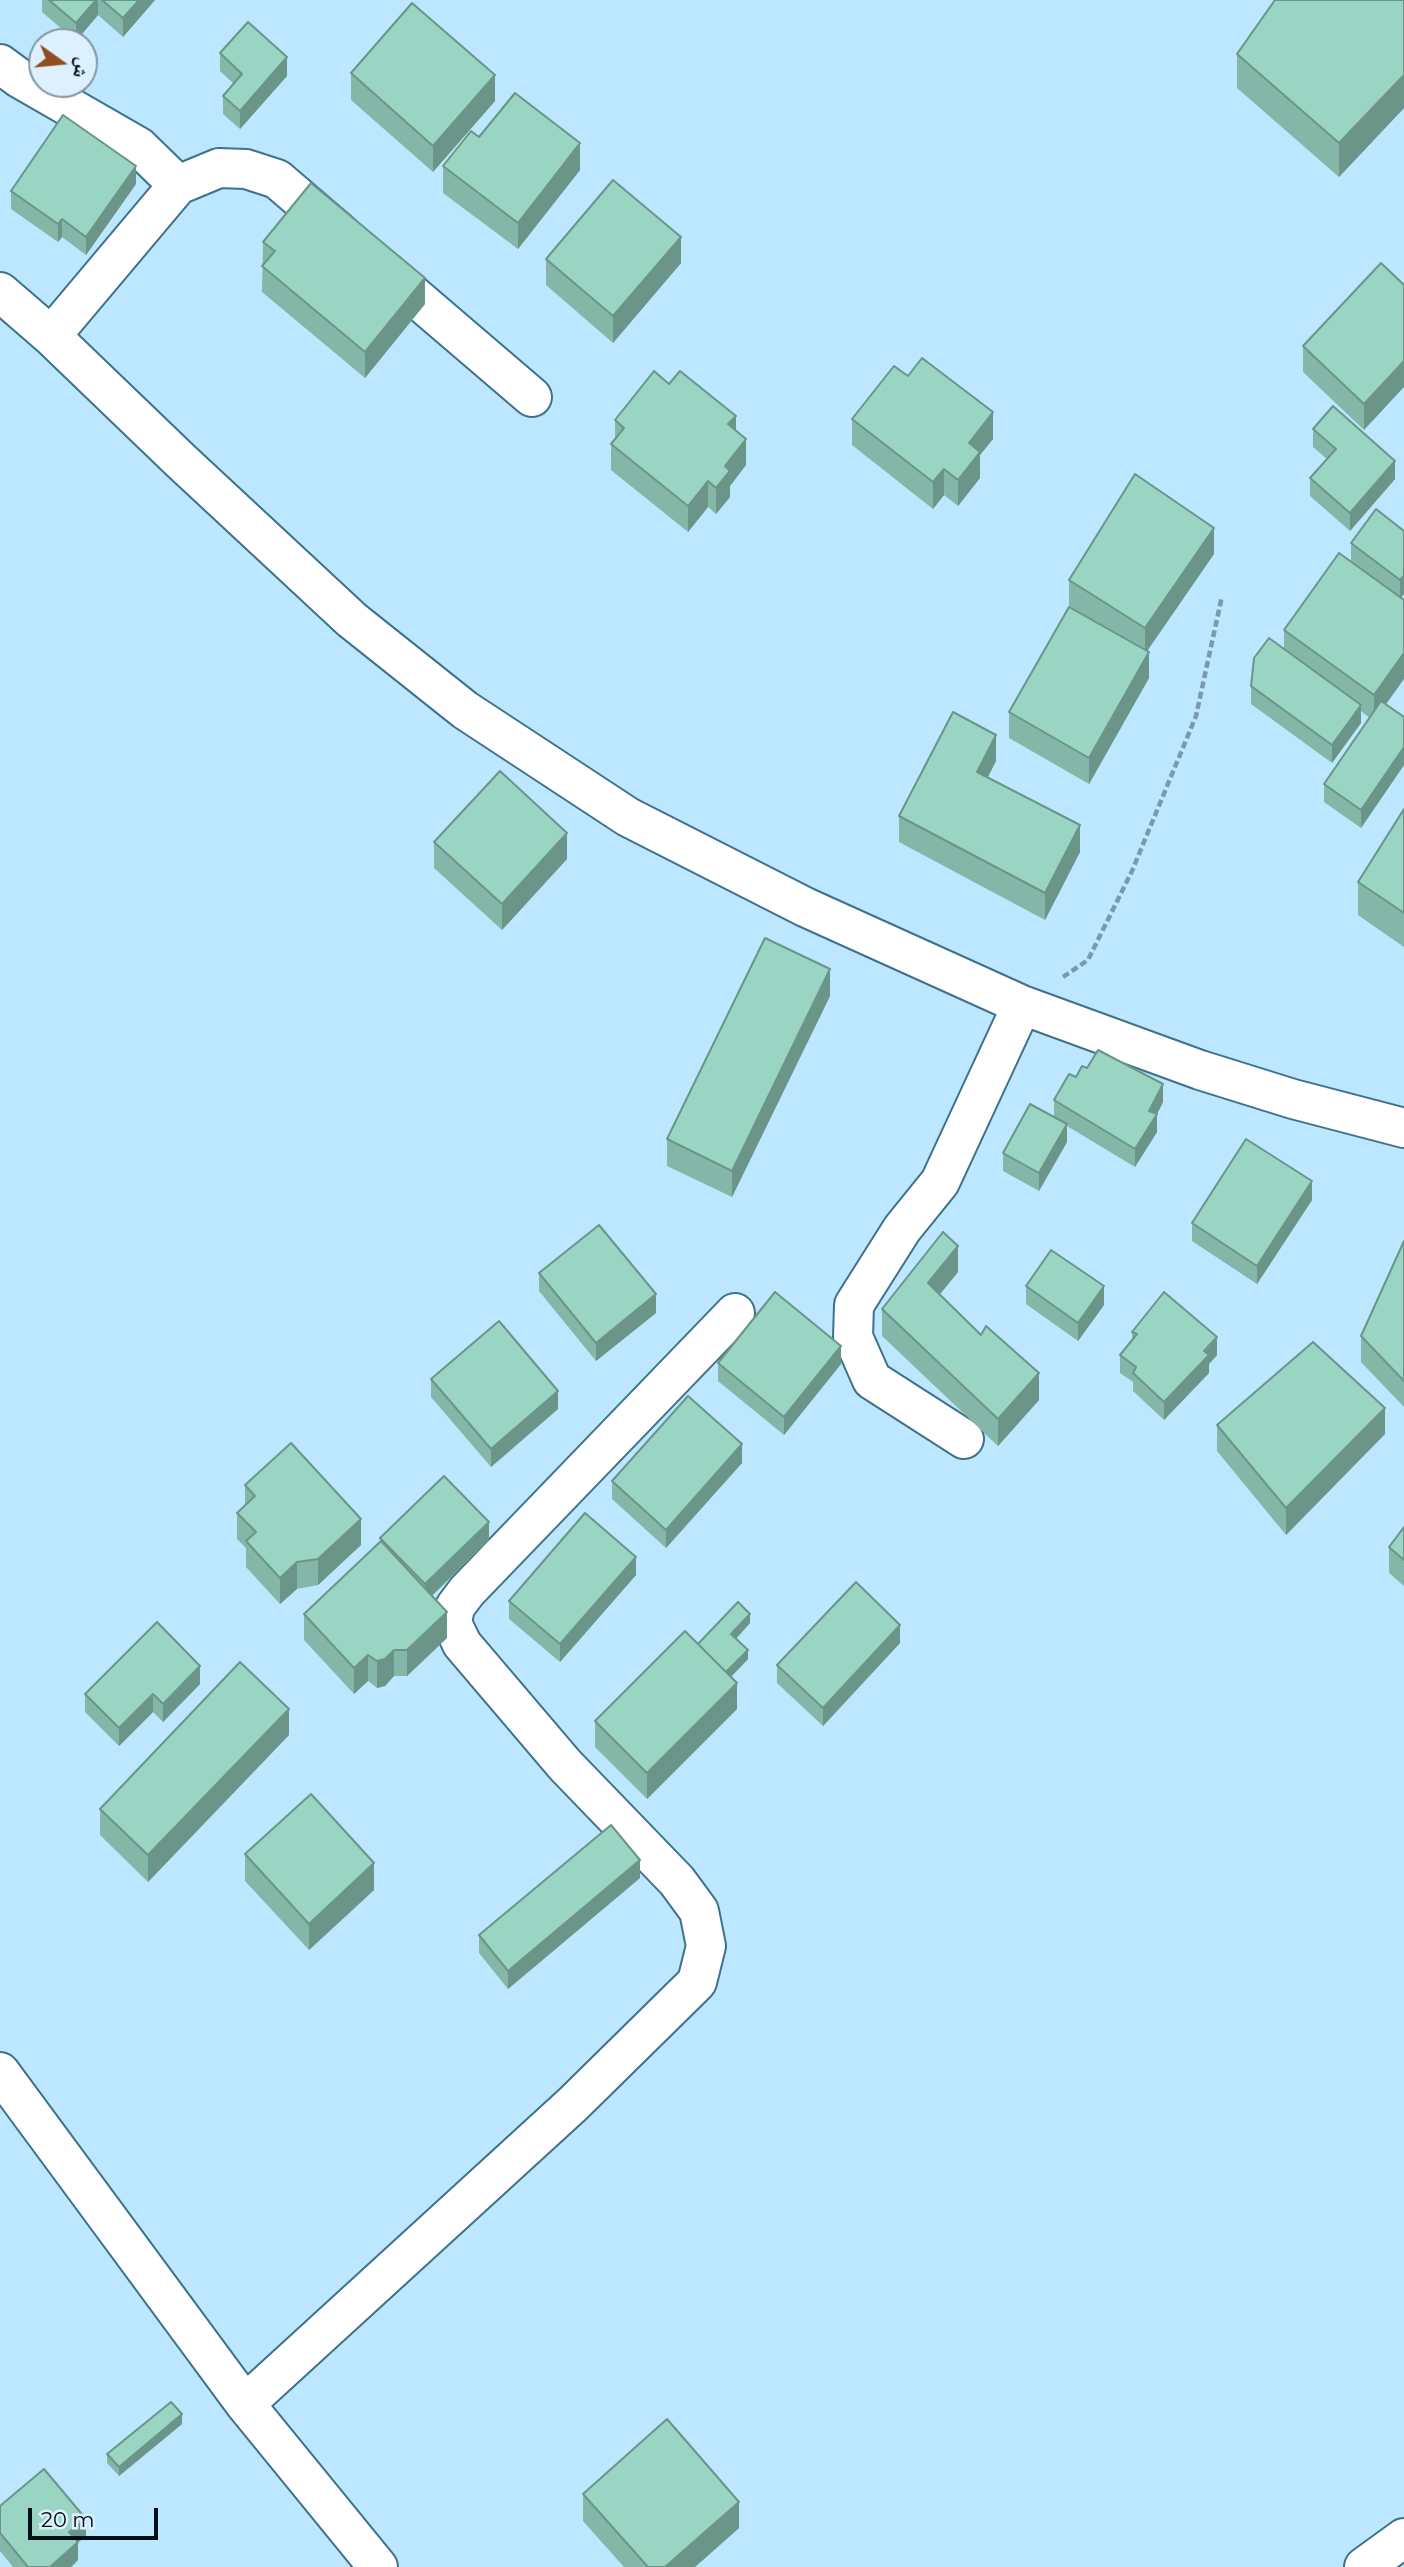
<!DOCTYPE html>
<meta charset="utf-8">
<style>
body{margin:0}
#map{position:relative;width:1404px;height:2567px;overflow:hidden;background:#bde7ff;font-family:Montserrat,"Noto Naskh Arabic",sans-serif}
canvas{display:block}
.north{position:absolute;left:28px;top:28px;width:70px;height:70px;box-sizing:border-box;background:#dcf1fd;border:2px solid #8496a1;border-radius:50%;rotate:105deg;font-size:19px;font-weight:700;line-height:28px;text-align:center;color:#000e18}
.north::after{content:'';display:block;margin:auto;width:24px;height:32px;background:#914e1f;clip-path:polygon(50% 0,100% 100%,50% 72%,0 100%)}
.scale{position:absolute;left:28px;top:2508px;width:130px;height:32px;box-sizing:border-box;border:4px solid #000e18;border-top:0;padding-left:9px;font-size:21px;line-height:24px;white-space:nowrap;color:#000e18;-webkit-text-stroke:5px #dcf1fd;paint-order:stroke}
</style>
<div id="map">
<canvas width="1404" height="2567"></canvas>
<div class="north">ش</div>
<div class="scale">20 m</div>
</div>
<script>
const ctx = document.querySelector('canvas').getContext('2d');
ctx.lineJoin = 'round';
function poly(rows) {
  const path = new Path2D();
  for (const r of rows) {
    path.moveTo(r[0], r[1]);
    for (let i = 2; i < r.length; i += 2) path.lineTo(r[i], r[i + 1]);
  }
  return path;
}
function strokePath(path, color, width, dash) {
  ctx.strokeStyle = color;
  ctx.lineWidth = width;
  ctx.lineCap = dash ? 'butt' : 'round';
  ctx.setLineDash(dash || []);
  ctx.stroke(path);
}
function fillPath(path, color) {
  ctx.fillStyle = color;
  ctx.fill(path, 'evenodd');
}
const minor = poly([
 [0,64,19,78,139,147,178,185,51,336],
 [178,185,219,168,246,169,277,179,340,233],
 [386,272,532,397],
 [0,292,51,336,181,461,352,620,465,710,628,817,805,907,1022,1005,1200,1070,1293,1099,1404,1128],
 [964,1439,872,1380,853,1337,854,1305,902,1229,940,1182,1022,1005],
 [0,2072,245,2404,378,2567],
 [245,2404,573,2104,697,1982,706,1946,699,1911,677,1881,565,1765,462,1644,452,1623,455,1607,467,1591,735,1313],
 [1364,2567,1404,2538]
]);
strokePath(minor, '#3e718b', 42);
strokePath(poly([
 [1063,977,1088,960,1132,871,1196,716,1222,596]
]), '#7999ac', 4.5, [7, 3.5]);
strokePath(minor, '#fff', 38);
fillPath(poly([
 [42,0,155,0,123,37,98,15,76,41,42,12],
 [1404,0,1404,108,1339,177,1237,88,1237,54],
 [220,53,287,76,240,129,223,114,223,96,234,84,220,71],
 [351,73,495,101,433,172,351,100],
 [479,137,580,170,518,249,443,193,443,166],
 [136,184,86,255,62,237,58,242,11,209,11,191],
 [263,242,425,304,365,378,262,292],
 [546,259,681,263,613,343,546,285],
 [1404,285,1364,430,1303,372,1303,346],
 [669,384,736,430,746,465,730,486,730,497,716,514,708,507,688,532,611,470,611,444,615,439,615,420],
 [852,419,993,439,980,455,980,478,958,506,944,495,933,509,852,445],
 [1313,429,1395,479,1350,531,1310,496,1310,478,1327,459,1313,447],
 [1404,531,1404,594,1401,598,1386,704,1404,717,1404,765,1361,828,1324,802,1324,784,1370,718,1361,711,1361,723,1332,763,1251,704,1251,686,1284,649,1284,630,1382,584,1351,561,1351,543],
 [1214,554,1147,651,1149,678,1089,784,1009,738,1009,712,1079,613,1069,606,1069,580],
 [996,761,988,777,1080,852,1045,920,899,842,899,816],
 [1404,809,1404,947,1358,915,1358,882],
 [434,842,567,859,502,930,434,868],
 [830,996,732,1197,667,1166,667,1139],
 [1054,1100,1163,1102,1157,1114,1157,1132,1135,1167,1067,1126,1067,1142,1039,1191,1003,1171,1003,1153,1054,1117],
 [1312,1200,1257,1284,1192,1241,1192,1223],
 [1404,1241,1404,1407,1361,1362,1361,1336],
 [958,1272,940,1294,1039,1400,998,1446,882,1336,882,1309],
 [539,1273,656,1313,596,1361,539,1291],
 [1026,1286,1104,1305,1078,1341,1026,1304],
 [1132,1332,1217,1355,1209,1364,1209,1373,1164,1420,1133,1391,1133,1382,1120,1373,1120,1355,1132,1341],
 [718,1363,841,1364,784,1435,718,1381],
 [431,1379,558,1409,491,1467,431,1397],
 [1217,1425,1385,1434,1286,1535,1217,1451],
 [742,1463,666,1548,612,1499,612,1481],
 [245,1485,361,1545,318,1585,297,1589,280,1604,246,1567,246,1548,237,1539,237,1513,245,1506],
 [1404,1527,1404,1586,1389,1573,1389,1547],
 [380,1538,489,1540,432,1596,447,1638,407,1676,394,1676,385,1686,377,1688,368,1681,354,1694,304,1640,304,1614,380,1542],
 [636,1575,560,1662,509,1619,509,1601],
 [750,1623,736,1639,748,1659,731,1677,737,1709,647,1799,595,1747,595,1721,698,1644],
 [900,1643,823,1726,777,1683,777,1665],
 [200,1684,163,1722,153,1712,119,1746,85,1712,85,1694],
 [289,1735,148,1882,100,1835,100,1809],
 [245,1854,374,1890,309,1950,245,1881],
 [640,1878,508,1989,479,1953,479,1935],
 [182,2424,119,2476,107,2463,107,2454],
 [583,2494,739,2528,695,2567,624,2567,583,2521],
 [0,2506,86,2537,78,2542,78,2560,71,2567,13,2567,0,2551]
]), '#84b7a7');
fillPath(poly([
 [96,0,98,0,98,15,76,41,76,23],
 [139,0,155,0,123,37,123,18],
 [287,57,287,76,240,129,240,111],
 [495,75,495,101,433,172,433,146],
 [1404,75,1404,108,1339,177,1339,143],
 [580,143,580,170,518,249,518,223],
 [136,166,136,184,86,255,86,237],
 [62,219,62,237,58,242,58,224],
 [681,237,681,263,613,343,613,316],
 [425,278,425,304,365,378,365,352],
 [1404,361,1404,387,1364,430,1364,404],
 [993,412,993,439,980,455,980,478,958,506,958,480,969,443],
 [736,416,736,442,728,424],
 [746,439,746,465,730,486,730,497,716,514,716,488,725,466],
 [1395,461,1395,479,1350,531,1350,513],
 [944,469,944,495,933,509,933,482],
 [708,481,708,507,688,532,688,506],
 [1214,528,1214,554,1145,654,1145,628],
 [1404,575,1404,594,1400,599,1400,580],
 [1149,652,1149,678,1089,784,1089,758],
 [1404,653,1404,679,1374,721,1374,695],
 [1361,705,1361,723,1332,763,1332,745],
 [996,735,996,761,977,798,977,772],
 [1404,747,1404,765,1361,828,1361,810],
 [1080,825,1080,852,1045,920,1045,893],
 [567,833,567,859,502,930,502,904],
 [830,969,830,996,732,1197,732,1171],
 [1163,1084,1163,1102,1157,1114,1157,1132,1135,1167,1135,1149,1149,1111],
 [1067,1124,1067,1142,1039,1191,1039,1173],
 [1312,1181,1312,1200,1257,1284,1257,1266],
 [958,1246,958,1272,928,1309,928,1283],
 [1104,1286,1104,1305,1078,1341,1078,1323],
 [656,1294,656,1313,596,1361,596,1343],
 [1217,1337,1217,1355,1209,1364,1209,1373,1164,1420,1164,1402],
 [841,1346,841,1364,784,1435,784,1417],
 [1039,1373,1039,1400,998,1446,998,1419],
 [558,1391,558,1409,491,1467,491,1449],
 [1385,1408,1385,1434,1286,1535,1286,1508],
 [742,1444,742,1463,666,1548,666,1530],
 [361,1519,361,1545,318,1585,318,1559],
 [489,1522,489,1540,425,1602,425,1584],
 [636,1557,636,1575,560,1662,560,1644],
 [297,1562,297,1589,280,1604,280,1578],
 [447,1612,447,1638,407,1676,407,1650],
 [750,1614,750,1623,731,1644,731,1634],
 [900,1625,900,1643,823,1726,823,1708],
 [394,1650,394,1676,385,1686,377,1688,377,1661],
 [748,1650,748,1659,725,1683,725,1674],
 [368,1655,368,1681,354,1694,354,1668],
 [200,1666,200,1684,163,1722,163,1704],
 [737,1683,737,1709,647,1799,647,1773],
 [153,1694,153,1712,119,1746,119,1728],
 [289,1709,289,1735,148,1882,148,1855],
 [640,1860,640,1878,508,1989,508,1971],
 [374,1863,374,1890,309,1950,309,1924],
 [182,2414,182,2424,119,2476,119,2467],
 [739,2502,739,2528,695,2567,665,2567],
 [86,2519,86,2537,78,2542,78,2560,71,2567,50,2567,69,2532]
]), '#6b9588');
const building = poly([
 [49,0,96,0,76,23,49,0],
 [102,0,139,0,123,18,102,0],
 [1275,0,1404,0,1404,75,1339,143,1237,54,1275,0],
 [412,3,495,75,433,146,351,73,412,3],
 [248,22,287,57,240,111,223,96,242,74,220,53,248,22],
 [515,93,580,143,518,223,443,166,471,131,479,137,515,93],
 [63,115,136,166,86,237,62,219,58,224,11,191,63,115],
 [613,180,681,237,613,316,546,259,613,180],
 [311,183,425,278,365,352,262,266,275,251,263,242,311,183],
 [1381,263,1404,285,1404,361,1364,404,1303,346,1381,263],
 [922,358,993,412,969,443,980,452,958,480,944,469,933,482,852,419,894,366,908,376,922,358],
 [654,371,669,384,680,371,736,416,728,424,746,439,725,466,730,471,716,488,708,481,688,506,611,444,624,428,615,420,654,371],
 [1333,406,1395,461,1350,513,1310,478,1336,449,1313,429,1333,406],
 [1135,474,1214,528,1145,628,1069,580,1135,474],
 [1376,509,1404,531,1404,575,1400,580,1351,543,1376,509],
 [1339,553,1404,600,1404,653,1374,695,1284,630,1339,553],
 [1069,607,1149,652,1089,758,1009,712,1069,607],
 [1269,638,1361,705,1332,745,1251,686,1254,658,1269,638],
 [1381,701,1404,717,1404,747,1361,810,1324,784,1381,701],
 [953,712,996,735,977,772,1080,825,1045,893,899,816,953,712],
 [500,771,567,833,502,904,434,842,500,771],
 [1404,809,1404,913,1358,882,1404,809],
 [765,938,830,969,732,1171,667,1139,765,938],
 [1098,1050,1163,1084,1149,1111,1157,1114,1135,1149,1054,1100,1069,1074,1076,1077,1082,1066,1087,1068,1098,1050],
 [1030,1104,1067,1124,1039,1173,1003,1153,1030,1104],
 [1246,1139,1312,1181,1257,1266,1192,1223,1246,1139],
 [599,1225,656,1294,596,1343,539,1273,599,1225],
 [943,1232,958,1246,928,1283,981,1335,986,1326,1039,1373,998,1419,882,1309,943,1232],
 [1404,1241,1404,1381,1361,1336,1404,1241],
 [1051,1250,1104,1286,1078,1323,1026,1286,1051,1250],
 [775,1292,841,1346,784,1417,718,1363,775,1292],
 [1164,1292,1217,1337,1204,1351,1209,1355,1164,1402,1133,1373,1136,1367,1120,1355,1137,1334,1132,1332,1164,1292],
 [499,1321,558,1391,491,1449,431,1379,499,1321],
 [1313,1342,1385,1408,1286,1508,1217,1425,1313,1342],
 [688,1396,742,1444,666,1530,612,1481,688,1396],
 [291,1443,361,1519,318,1559,297,1562,280,1578,246,1541,256,1532,237,1513,255,1496,245,1485,291,1443],
 [444,1476,489,1522,425,1584,380,1538,444,1476],
 [585,1513,636,1557,560,1644,509,1601,585,1513],
 [1404,1527,1404,1560,1389,1547,1404,1527],
 [381,1541,447,1612,407,1650,394,1650,385,1659,377,1661,368,1655,354,1668,304,1614,381,1541],
 [856,1582,900,1625,823,1708,777,1665,856,1582],
 [738,1602,750,1614,731,1634,748,1650,726,1672,698,1644,738,1602],
 [157,1622,200,1666,163,1704,153,1694,119,1728,85,1694,157,1622],
 [685,1631,737,1683,647,1773,595,1721,685,1631],
 [240,1662,289,1709,148,1855,100,1809,240,1662],
 [311,1794,374,1863,309,1924,245,1854,311,1794],
 [611,1825,640,1860,508,1971,479,1935,611,1825],
 [171,2402,182,2414,119,2467,107,2454,171,2402],
 [667,2419,739,2502,665,2567,648,2567,583,2494,667,2419],
 [44,2469,86,2519,69,2532,78,2542,50,2567,28,2567,0,2533,0,2506,44,2469]
]);
fillPath(building, '#99d5c2');
strokePath(building, '#6b9588', 2);
</script>
